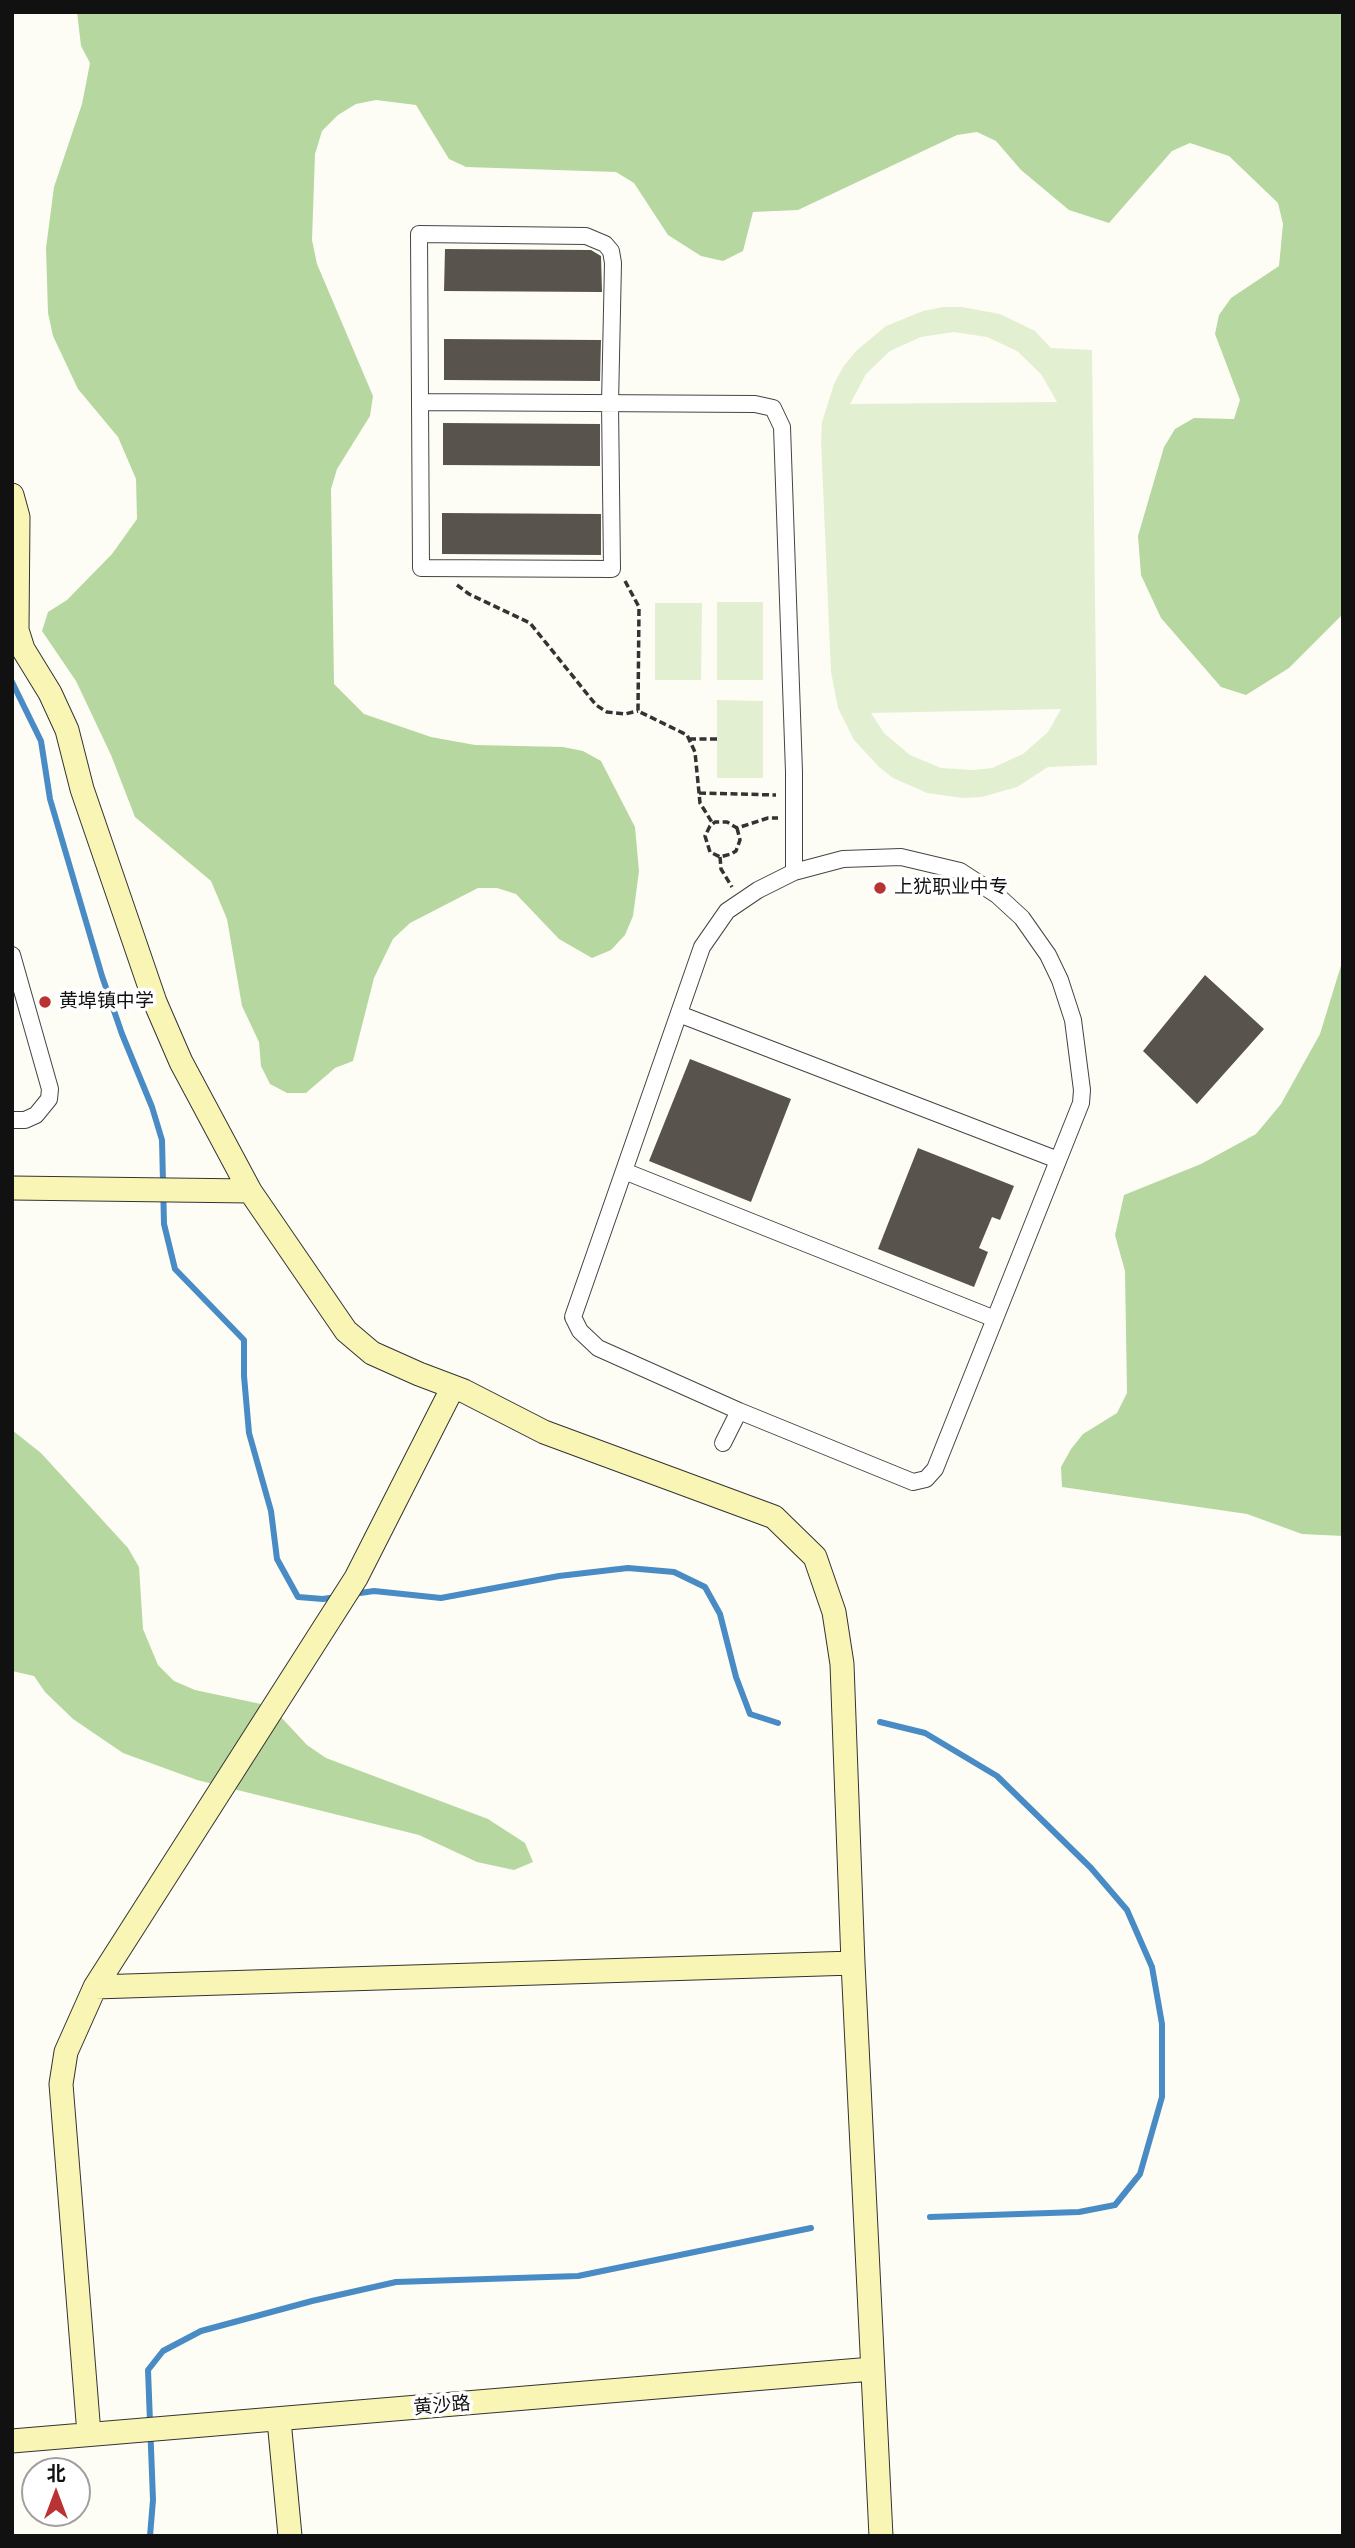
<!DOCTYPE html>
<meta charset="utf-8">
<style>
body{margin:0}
#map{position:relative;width:1355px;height:2548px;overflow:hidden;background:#fefdf5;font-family:"IBM Plex Serif","Noto Sans SC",serif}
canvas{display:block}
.frame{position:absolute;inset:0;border:14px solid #111;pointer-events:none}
.north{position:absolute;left:21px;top:2457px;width:70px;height:70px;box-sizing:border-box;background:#fff;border:2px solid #a0a0a0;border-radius:50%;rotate:0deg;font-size:19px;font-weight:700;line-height:28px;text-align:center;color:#111}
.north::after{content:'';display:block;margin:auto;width:24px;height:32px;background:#b83331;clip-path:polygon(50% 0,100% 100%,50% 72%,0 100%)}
</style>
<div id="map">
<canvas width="1355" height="2548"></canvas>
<div class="frame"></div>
<div class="north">北</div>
</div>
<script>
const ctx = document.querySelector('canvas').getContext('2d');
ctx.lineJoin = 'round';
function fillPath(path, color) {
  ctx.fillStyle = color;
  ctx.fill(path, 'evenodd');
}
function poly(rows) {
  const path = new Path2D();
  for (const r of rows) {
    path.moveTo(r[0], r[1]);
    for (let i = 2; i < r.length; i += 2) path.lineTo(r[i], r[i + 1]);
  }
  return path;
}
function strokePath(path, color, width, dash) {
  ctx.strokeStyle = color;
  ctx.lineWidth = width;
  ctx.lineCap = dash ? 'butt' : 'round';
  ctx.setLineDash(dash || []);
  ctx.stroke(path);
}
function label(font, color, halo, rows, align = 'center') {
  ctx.font = font + ' "IBM Plex Serif","Noto Sans SC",serif';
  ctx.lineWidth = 7;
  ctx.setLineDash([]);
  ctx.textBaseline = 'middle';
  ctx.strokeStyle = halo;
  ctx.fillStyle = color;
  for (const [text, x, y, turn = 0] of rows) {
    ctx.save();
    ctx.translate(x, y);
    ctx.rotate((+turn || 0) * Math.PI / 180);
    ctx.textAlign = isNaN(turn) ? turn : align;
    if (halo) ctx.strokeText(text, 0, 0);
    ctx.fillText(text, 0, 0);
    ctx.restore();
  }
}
fillPath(poly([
 [77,12,1343,12,1343,614,1289,668,1246,695,1221,687,1161,618,1141,575,1138,536,1164,447,1175,429,1194,418,1234,419,1240,400,1215,334,1219,315,1231,298,1279,266,1283,224,1278,203,1229,156,1190,143,1172,151,1109,223,1069,210,1021,170,996,141,977,132,957,135,798,210,753,212,743,251,723,261,701,256,668,235,634,183,616,172,466,167,449,159,416,105,376,100,356,104,338,115,322,131,315,154,312,240,317,264,373,396,370,416,337,469,331,489,334,684,364,714,431,737,475,745,563,747,583,751,601,761,635,827,639,871,633,916,625,935,611,950,592,958,559,939,516,894,497,888,478,888,410,923,393,939,374,978,353,1061,335,1068,306,1093,287,1093,270,1084,261,1066,259,1042,242,1006,227,919,211,881,135,817,111,755,76,681,42,631,48,612,67,600,112,554,137,519,136,479,118,437,78,389,53,336,48,313,46,248,54,187,82,104,90,63,81,46],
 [1343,959,1343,1536,1302,1534,1247,1514,1062,1487,1061,1467,1071,1449,1083,1434,1117,1413,1127,1393,1125,1271,1115,1235,1124,1195,1201,1164,1256,1134,1281,1104,1320,1034],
 [12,1430,41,1453,128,1548,139,1567,143,1629,158,1665,174,1681,195,1690,261,1704,279,1715,307,1745,326,1758,488,1819,525,1843,533,1862,514,1870,477,1862,419,1835,197,1780,123,1753,73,1719,45,1692,34,1676,12,1671]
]), '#b6d7a0');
fillPath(poly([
 [943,307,962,307,1000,314,1035,331,1051,348,1092,350,1097,765,1048,767,1017,787,982,797,963,798,927,793,893,778,879,767,854,740,838,708,831,672,821,441,822,422,834,384,843,367,856,351,886,326,923,311],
 [954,332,987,337,1017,351,1041,374,1057,402,850,404,866,374,890,351,921,337],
 [1061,709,1048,732,1023,754,992,768,974,770,941,768,910,755,884,733,871,713],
 [717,602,763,602,763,680,717,680],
 [655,603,702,603,701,680,655,680],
 [717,700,763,701,763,778,717,778]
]), '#e3efd1');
strokePath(poly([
 [12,682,41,741,50,799,102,976,122,1034,152,1107,162,1140,164,1224,175,1269,244,1340,244,1376,249,1433,271,1511,277,1559,298,1597,323,1599,336,1597],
 [353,1594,374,1591,441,1598,559,1576,628,1568,674,1572,705,1587,720,1614,736,1677,750,1714,778,1723],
 [880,1722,925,1733,997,1776,1091,1868,1127,1910,1152,1967,1162,2024,1162,2097,1140,2174,1115,2205,1079,2212,930,2217],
 [150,2536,153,2500,148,2370,163,2351,201,2331,312,2301,396,2282,578,2276,811,2228]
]), '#498bc4', 6);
fillPath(poly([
 [445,249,591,250,601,256,602,292,444,291],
 [444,339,601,340,600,381,444,380],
 [443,423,600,424,600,466,443,465],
 [442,513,601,514,601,555,442,554],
 [1205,975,1264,1029,1197,1104,1143,1051],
 [690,1059,791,1099,751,1202,649,1161],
 [918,1148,1014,1186,1000,1220,992,1217,979,1248,988,1252,974,1287,878,1249]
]), '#59534e');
const street = poly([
 [419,234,586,236,605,244,611,251,613,263,610,404,612,569,421,568,419,234],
 [421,402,755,404,773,408,782,427,794,772,794,872],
 [12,955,50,1089,49,1099,36,1115,25,1120,12,1120],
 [679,1014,1058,1160],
 [624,1171,995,1319],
 [723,1443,739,1411,913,1482,926,1479,935,1469,1081,1103,1082,1090,1073,1020,1060,980,1048,955,1022,918,997,895,960,871,901,857,843,859,794,872,758,890,727,911,702,947,573,1317,580,1331,598,1348,739,1411]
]);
const secondary = poly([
 [12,495,18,517,17,630,23,649,50,693,67,730,82,789,155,1002,181,1062,250,1191,346,1331,372,1353,419,1374,464,1391,544,1432,774,1517,815,1557,834,1612,842,1664,853,1963,881,2536],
 [12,1188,250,1191],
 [95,1987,853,1963],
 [279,2420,290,2536],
 [89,2434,61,2084,66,2052,95,1987,356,1578,453,1387],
 [12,2441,872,2369]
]);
strokePath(street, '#444', 18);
strokePath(secondary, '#333', 25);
strokePath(poly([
 [625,581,639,607,638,711,687,735,695,752,700,803,713,824],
 [457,585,469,594,530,623,596,705,607,712,625,714,638,711],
 [689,739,717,739],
 [699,793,776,795],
 [737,828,740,840,736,851,731,854,720,857,710,852,705,836,710,826,715,822,727,822,737,828,768,818,778,818],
 [720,857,721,869,732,887]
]), '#333', 3.5, [7, 3.5]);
strokePath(street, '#fff', 16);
strokePath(secondary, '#f9f6b5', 23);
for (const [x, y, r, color] of [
 [880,888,7,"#b83331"],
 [45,1002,7,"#b83331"]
]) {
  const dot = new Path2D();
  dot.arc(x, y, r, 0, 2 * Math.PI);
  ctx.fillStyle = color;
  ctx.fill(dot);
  strokePath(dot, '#fff', 2.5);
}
label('19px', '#111', '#fff', [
 ["上犹职业中专",894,888],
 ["黄埠镇中学",59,1002]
], 'left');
label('19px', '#111', '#fff', [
 ["黄沙路",442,2406,-5]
]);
</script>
